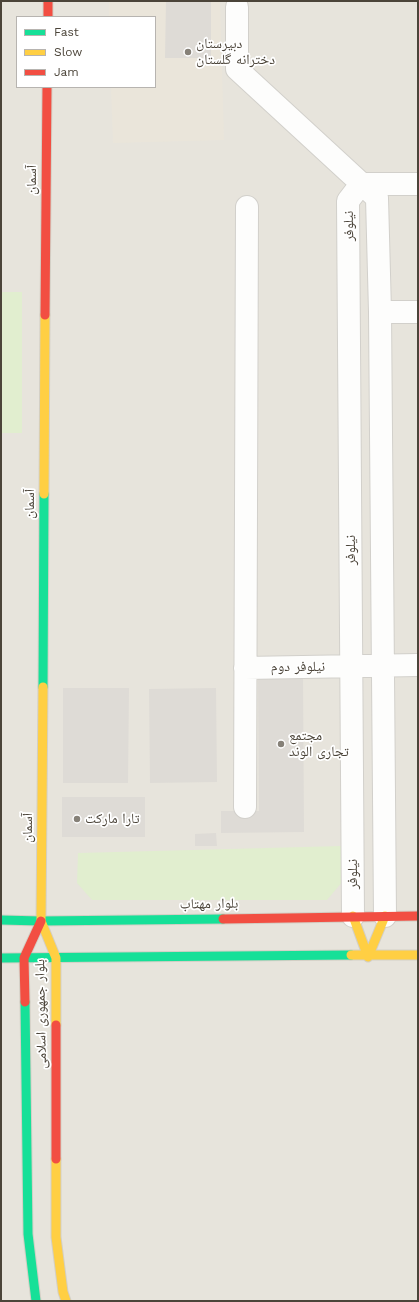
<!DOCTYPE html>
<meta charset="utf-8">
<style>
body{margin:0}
#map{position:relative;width:419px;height:1302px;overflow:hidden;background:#f4f2ee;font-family:"Work Sans",sans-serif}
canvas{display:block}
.frame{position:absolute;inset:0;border:2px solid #4b4439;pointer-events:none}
.legend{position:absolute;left:16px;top:16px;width:140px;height:72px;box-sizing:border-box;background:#fff;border:1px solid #b7b4b0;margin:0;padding:5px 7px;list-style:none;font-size:12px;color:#4b4439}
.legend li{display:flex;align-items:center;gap:8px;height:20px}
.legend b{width:20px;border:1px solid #b7b4b0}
</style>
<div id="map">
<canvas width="419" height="1302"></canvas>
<div class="frame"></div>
<ul class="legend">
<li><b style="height:5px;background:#16e098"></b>Fast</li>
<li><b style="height:5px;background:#ffcf43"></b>Slow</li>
<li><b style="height:5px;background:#f24e42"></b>Jam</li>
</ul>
</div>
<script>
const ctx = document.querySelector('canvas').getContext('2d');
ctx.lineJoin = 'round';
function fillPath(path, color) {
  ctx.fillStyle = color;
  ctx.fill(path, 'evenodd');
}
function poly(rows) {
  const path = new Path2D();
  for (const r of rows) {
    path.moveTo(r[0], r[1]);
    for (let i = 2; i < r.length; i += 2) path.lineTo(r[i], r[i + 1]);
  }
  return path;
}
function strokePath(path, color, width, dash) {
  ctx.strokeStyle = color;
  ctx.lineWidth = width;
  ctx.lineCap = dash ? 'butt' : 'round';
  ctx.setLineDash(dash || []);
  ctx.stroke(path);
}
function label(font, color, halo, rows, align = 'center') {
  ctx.font = font + ' "Work Sans","Noto Naskh Arabic",sans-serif';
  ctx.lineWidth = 3.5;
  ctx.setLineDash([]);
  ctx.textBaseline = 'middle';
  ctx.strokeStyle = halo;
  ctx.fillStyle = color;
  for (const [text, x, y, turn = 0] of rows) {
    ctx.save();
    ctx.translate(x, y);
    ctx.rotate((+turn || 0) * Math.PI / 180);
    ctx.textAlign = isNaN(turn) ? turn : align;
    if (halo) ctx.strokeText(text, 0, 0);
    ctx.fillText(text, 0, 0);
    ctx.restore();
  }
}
fillPath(poly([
 [1,1,418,1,418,1301,1,1301],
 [17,17,155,17,155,87,17,87]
]), '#e7e4dc');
fillPath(poly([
 [109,1,220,1,224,140,113,143,111,87,155,87,155,17,109,17]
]), '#eae5da');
fillPath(poly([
 [1,292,22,292,22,433,1,433],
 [342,846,343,881,327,900,92,900,77,883,78,853]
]), '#e1eecf');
fillPath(poly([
 [166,1,211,1,211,58,165,58],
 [303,676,304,832,221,833,221,811,259,811,258,677],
 [63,688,129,688,128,783,63,783],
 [216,688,217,782,150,783,149,689],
 [62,797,145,797,145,837,62,837],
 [216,833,217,846,195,846,195,834]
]), '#dedbd6');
const street = poly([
 [237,7,237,69,377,198,380,312,385,916],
 [361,184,418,184],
 [380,312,418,312],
 [245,668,418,665],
 [245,807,247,207],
 [353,916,348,201,361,184]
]);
const fast = poly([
 [43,687,44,494],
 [1,920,41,921,223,919],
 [1,958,351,955],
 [25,1002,28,1234,36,1301]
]);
const slow = poly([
 [44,494,45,315],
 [43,687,41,921,56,958,56,1025],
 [353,916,368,957,385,916],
 [351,955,418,955],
 [56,1159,56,1237,63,1292,66,1301]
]);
const jam = poly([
 [48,1,48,17],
 [45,315,47,87],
 [223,919,418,916],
 [25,1002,24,958,41,921],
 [56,1025,56,1159]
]);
strokePath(street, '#d2d0cb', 24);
strokePath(fast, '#d3cfc5', 11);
strokePath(slow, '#d3cfc5', 11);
strokePath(jam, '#d3cfc5', 11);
strokePath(street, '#fdfdfc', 22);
strokePath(fast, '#16e098', 9);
strokePath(slow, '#ffcf43', 9);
strokePath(jam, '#f24e42', 9);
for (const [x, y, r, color] of [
 [188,52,4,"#868178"],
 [281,744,4,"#868178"],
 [77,819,4,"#868178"]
]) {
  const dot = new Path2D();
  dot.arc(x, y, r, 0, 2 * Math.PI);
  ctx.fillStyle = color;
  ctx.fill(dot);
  strokePath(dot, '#fff', 1.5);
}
label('14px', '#4b4439', '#fff', [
 ["دبیرستان",196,44],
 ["دخترانه گلستان",196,60],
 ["مجتمع",289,736],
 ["تجاری الوند",289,752],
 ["تارا مارکت",85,819]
], 'left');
label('14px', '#4b4439', '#fff', [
 ["آسمان",32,180,-90],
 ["نیلوفر",349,226,-91],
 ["آسمان",30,504,-90],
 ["نیلوفر",351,550,-90],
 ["نیلوفر دوم",298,667],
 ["آسمان",28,828,-90],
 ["نیلوفر",353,874,-90],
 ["بلوار مهتاب",209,904,-1],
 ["بلوار جمهوری اسلامی",41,1014,-91]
]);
</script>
